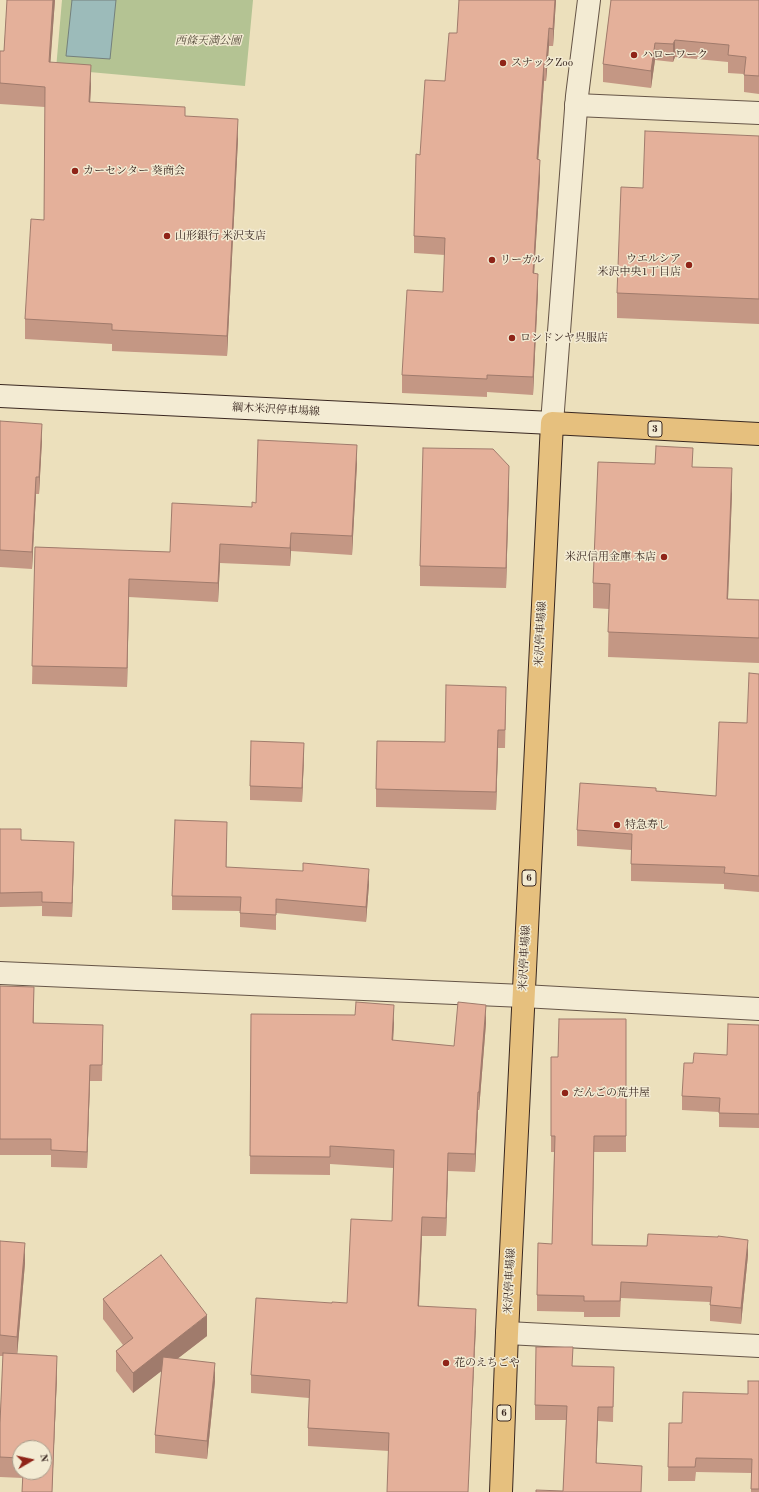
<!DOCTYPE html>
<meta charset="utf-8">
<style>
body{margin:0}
#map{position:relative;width:759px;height:1492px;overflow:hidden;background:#ece0bc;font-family:"Old Standard TT",serif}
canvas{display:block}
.north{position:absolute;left:12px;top:1440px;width:40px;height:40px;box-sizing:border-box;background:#f3ebd3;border:1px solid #a99d8b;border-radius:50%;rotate:81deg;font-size:11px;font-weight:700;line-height:16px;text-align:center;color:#392720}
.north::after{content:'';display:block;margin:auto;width:14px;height:18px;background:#8f2418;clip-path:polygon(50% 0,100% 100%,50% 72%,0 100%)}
</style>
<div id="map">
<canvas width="759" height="1492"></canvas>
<div class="north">N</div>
</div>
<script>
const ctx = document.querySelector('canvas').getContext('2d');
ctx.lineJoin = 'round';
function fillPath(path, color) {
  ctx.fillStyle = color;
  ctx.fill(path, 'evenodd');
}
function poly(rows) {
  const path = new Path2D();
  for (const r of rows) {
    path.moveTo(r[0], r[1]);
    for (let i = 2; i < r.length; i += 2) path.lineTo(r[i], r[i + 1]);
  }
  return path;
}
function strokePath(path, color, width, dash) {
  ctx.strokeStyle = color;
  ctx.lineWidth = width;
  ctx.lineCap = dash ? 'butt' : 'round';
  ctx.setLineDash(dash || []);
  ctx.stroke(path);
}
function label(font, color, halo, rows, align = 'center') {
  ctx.font = font + ' "Old Standard TT","Noto Serif JP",serif';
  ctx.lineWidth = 3;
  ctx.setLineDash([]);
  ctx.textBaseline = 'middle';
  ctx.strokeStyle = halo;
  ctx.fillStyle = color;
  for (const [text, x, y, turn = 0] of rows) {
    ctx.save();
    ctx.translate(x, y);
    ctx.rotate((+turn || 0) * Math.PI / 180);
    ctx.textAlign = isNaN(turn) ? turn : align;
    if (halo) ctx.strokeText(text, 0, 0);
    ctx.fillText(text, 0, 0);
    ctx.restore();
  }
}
fillPath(poly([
 [62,0,253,0,245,86,56,69]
]), '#b4c393');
const water = poly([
 [72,0,116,0,110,59,66,56,72,0]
]);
fillPath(water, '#9cbbba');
strokePath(water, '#74807c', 1);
const minor = poly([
 [576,105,759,113]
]);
const tertiary = poly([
 [552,423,577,96,589,0],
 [0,973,523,996,759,1009],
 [507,1333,759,1346]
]);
const secondary = poly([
 [0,396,552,423]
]);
const primary = poly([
 [501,1492,507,1333,552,423,759,434]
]);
strokePath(minor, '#665547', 24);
strokePath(tertiary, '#665547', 24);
strokePath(secondary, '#392720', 24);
strokePath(primary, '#392720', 24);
strokePath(minor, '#f3ebd3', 22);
strokePath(tertiary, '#f3ebd3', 22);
strokePath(secondary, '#f3ebd3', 22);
strokePath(primary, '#e6c07e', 22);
fillPath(poly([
 [7,0,55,0,50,62,91,86,90,102,185,116,238,139,227,356,112,351,112,344,25,339,25,319,44,220,45,107,0,104,0,51,4,51],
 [556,0,553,46,549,46,546,81,544,81,538,159,540,177,534,273,538,291,533,395,487,392,487,397,402,393,402,375,443,292,445,255,414,253,414,236,420,155,445,81,457,33],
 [611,0,759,0,759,94,744,92,744,74,728,73,728,62,675,57,673,62,655,60,651,88,603,82,603,64],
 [759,136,759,324,617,318,617,293,643,188],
 [0,421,42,440,39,494,36,494,32,569,0,567],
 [357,463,352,555,291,551,290,566,220,563,218,602,129,597,127,687,32,684,35,547,170,552,252,507,256,503],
 [693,467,732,493,728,599,759,600,759,663,608,657,609,609,593,608,593,583],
 [509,487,506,588,420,586,420,566],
 [759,674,759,892,724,889,724,884,631,881,631,850,577,846,577,830,656,791,716,796,747,723],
 [506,705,505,748,498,748,496,810,376,807,376,789,445,742],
 [304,757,302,802,250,800,250,786],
 [0,829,21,840,74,857,72,917,42,916,42,906,0,907],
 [227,837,226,867,369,884,366,922,276,913,276,930,240,927,240,911,172,910,172,896],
 [0,986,34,987,34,1023,103,1041,102,1081,90,1081,87,1168,51,1167,51,1155,0,1155],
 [251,1014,394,1023,393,1041,454,1046,486,1023,479,1110,478,1110,475,1172,448,1171,446,1236,422,1236,419,1306,476,1327,389,1451,308,1446,308,1428,309,1398,251,1393,251,1375,332,1303,347,1303,392,1221,393,1168,330,1164,330,1175,250,1174],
 [626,1019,626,1152,594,1152,592,1245,748,1255,741,1324,710,1321,710,1302,621,1298,620,1317,584,1317,584,1312,537,1311,537,1295,552,1244,554,1152,551,1152,551,1057,558,1057],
 [759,1025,759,1128,719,1127,719,1112,682,1110,682,1096,693,1063,727,1055],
 [0,1241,25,1263,17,1354,57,1376,52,1492,22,1492,23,1478,0,1477,0,1423,3,1356,0,1356],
 [20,1448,44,1472,20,1472],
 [103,1299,207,1336,177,1359,215,1381,207,1459,155,1453,155,1435,162,1370,133,1393,116,1371,116,1351,123,1345,103,1319],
 [573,1366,614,1367,613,1422,598,1421,596,1463,563,1491,566,1420,535,1420,535,1405],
 [759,1381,759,1492,751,1492,751,1473,696,1472,695,1481,668,1481,669,1423,682,1423,748,1394]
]), '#c49784');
fillPath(poly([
 [53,0,55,0,49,83,49,62],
 [555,0,556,0,553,46,553,29],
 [549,28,549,46,546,81,546,64],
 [675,40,675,57,673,62,673,44],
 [655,43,655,60,651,88,651,71],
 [544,63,544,81,537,177,537,159],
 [91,65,91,86,89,122,89,102],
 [238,119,238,139,227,356,227,336],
 [540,160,540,177,533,291,533,273],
 [538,274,538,291,533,395,533,377],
 [42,424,42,440,39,494,39,477],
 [357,445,357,463,352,555,352,536],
 [509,466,509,487,506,588,506,568],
 [732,468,732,493,727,624,727,599],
 [36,477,36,494,32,569,32,552],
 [291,533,291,551,290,566,290,548],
 [220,544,220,563,218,602,218,583],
 [129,579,129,597,127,687,127,668],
 [498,730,498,748,496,810,496,792],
 [304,743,304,757,302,802,302,788],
 [227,822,227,837,226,881,226,867],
 [74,842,74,857,72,917,72,903],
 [369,869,369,884,366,922,366,907],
 [394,1005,394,1023,392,1058,392,1040],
 [486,1005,486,1023,479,1110,479,1092],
 [90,1065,90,1081,87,1168,87,1152],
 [478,1092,478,1110,475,1172,475,1154],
 [594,1136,594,1152,592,1261,592,1245],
 [448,1153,448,1171,446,1236,446,1218],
 [422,1217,422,1236,418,1324,418,1306],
 [748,1240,748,1255,741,1324,741,1308],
 [25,1243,25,1263,17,1357,17,1337],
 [476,1309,476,1327,468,1492],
 [207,1315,207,1336,133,1393,133,1373],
 [57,1356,57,1376,52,1492],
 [215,1363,215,1381,207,1459,207,1441],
 [598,1407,598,1421,596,1477,596,1463]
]), '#a07b6c');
const building = poly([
 [7,0,53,0,49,62,91,65,89,102,185,107,185,116,238,119,227,336,112,330,112,324,25,319,31,219,44,220,45,87,0,83,0,51,4,51,7,0],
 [459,0,555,0,553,29,549,28,546,64,544,63,537,159,540,160,533,273,538,274,533,377,487,375,487,379,402,375,407,290,443,292,445,238,414,236,416,154,420,155,425,80,445,81,449,33,457,33,459,0],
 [611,0,759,0,759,76,744,75,746,57,728,55,729,45,675,40,673,44,655,43,651,71,603,64,611,0],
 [645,131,759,136,759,299,617,293,621,187,643,188,645,131],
 [0,421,42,424,39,477,36,477,32,552,0,550,0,421],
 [258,440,357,445,352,536,291,533,290,548,220,544,218,583,129,579,127,668,32,666,35,547,170,552,172,503,252,507,252,502,256,503,258,440],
 [656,446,693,448,692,467,732,468,727,599,759,600,759,638,608,632,610,584,593,583,598,462,655,464,656,446],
 [423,448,493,449,509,466,506,568,420,566,423,448],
 [749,673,759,674,759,876,724,873,725,867,631,864,632,834,577,830,580,783,656,788,656,791,716,796,719,722,747,723,749,673],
 [446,685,506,687,505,730,498,730,496,792,376,789,377,741,445,742,446,685],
 [251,741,304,743,302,788,250,786,251,741],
 [175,820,227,822,226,867,303,871,303,863,369,869,366,907,276,899,276,915,240,913,241,897,172,896,175,820],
 [0,829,21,829,21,840,74,842,72,903,42,902,42,892,0,893,0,829],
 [0,986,34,987,33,1023,103,1025,102,1065,90,1065,87,1152,51,1150,51,1139,0,1139,0,986],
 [356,1002,394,1005,392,1040,454,1046,458,1002,486,1005,479,1092,478,1092,475,1154,448,1153,446,1218,422,1217,418,1306,476,1309,468,1492,387,1492,389,1433,308,1428,310,1380,251,1375,256,1298,332,1303,332,1302,347,1303,351,1219,392,1221,394,1150,330,1146,330,1157,250,1156,251,1014,355,1015,356,1002],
 [559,1019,626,1019,626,1136,594,1136,592,1245,647,1246,648,1234,718,1237,718,1236,748,1240,741,1308,710,1305,712,1287,621,1282,620,1301,584,1301,584,1296,537,1295,538,1243,552,1244,555,1136,551,1136,551,1057,558,1057,559,1019],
 [728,1024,759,1025,759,1114,719,1113,720,1098,682,1096,684,1063,693,1063,694,1053,727,1055,728,1024],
 [0,1241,25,1243,17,1337,0,1335,0,1241],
 [161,1255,207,1315,133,1373,116,1351,133,1338,103,1299,161,1255],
 [536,1347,573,1347,572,1366,614,1367,613,1407,598,1407,596,1463,642,1466,641,1492,536,1492,536,1490,563,1491,567,1406,535,1405,536,1347],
 [3,1353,57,1356,52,1492,22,1492,23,1472,44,1472,44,1448,20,1448,20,1458,0,1457,0,1423,3,1353],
 [163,1357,215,1363,207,1441,155,1435,163,1357],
 [748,1381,759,1381,759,1489,751,1489,752,1459,696,1458,695,1467,668,1467,669,1423,682,1423,683,1392,748,1394,748,1381]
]);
fillPath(building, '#e4b09a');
strokePath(building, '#a07b6c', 1);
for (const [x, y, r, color] of [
 [634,55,4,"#8f2418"],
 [503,63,4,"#8f2418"],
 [75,171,4,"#8f2418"],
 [167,236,4,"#8f2418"],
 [492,260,4,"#8f2418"],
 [689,265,4,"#8f2418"],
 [512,338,4,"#8f2418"],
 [664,557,4,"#8f2418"],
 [617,825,4,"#8f2418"],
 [565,1093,4,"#8f2418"],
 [446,1363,4,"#8f2418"]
]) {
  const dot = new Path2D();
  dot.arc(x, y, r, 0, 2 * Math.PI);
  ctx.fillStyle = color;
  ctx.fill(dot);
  strokePath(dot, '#f3ebd3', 1.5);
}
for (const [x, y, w] of [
 [655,429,14],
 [529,878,14],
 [504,1413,14]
]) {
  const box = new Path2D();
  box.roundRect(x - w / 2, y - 8, w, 16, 3);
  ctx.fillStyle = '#f3ebd3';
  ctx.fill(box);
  strokePath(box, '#392720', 1);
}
label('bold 10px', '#392720', null, [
 ["3",655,429],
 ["6",529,878],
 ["6",504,1413]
]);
label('italic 11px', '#584e3d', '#f3ebd3', [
 ["西條天満公園",208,41]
]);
label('11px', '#392720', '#f3ebd3', [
 ["ハローワーク",642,55],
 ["スナックZoo",511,63],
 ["カーセンター 葵商会",83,171],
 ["山形銀行 米沢支店",175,236],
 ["ウエルシア",681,259,"right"],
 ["米沢中央1丁目店",681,272,"right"],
 ["リーガル",500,260],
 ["ロンドンヤ呉服店",520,338],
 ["米沢信用金庫 本店",656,557,"right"],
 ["特急寿し",625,825],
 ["だんごの荒井屋",573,1093],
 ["花のえちごや",454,1363]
], 'left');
label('11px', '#392720', '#f3ebd3', [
 ["綱木米沢停車場線",276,410,3],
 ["米沢停車場線",541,634,-87],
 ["米沢停車場線",525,958,-87],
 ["米沢停車場線",510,1281,-87]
]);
</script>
